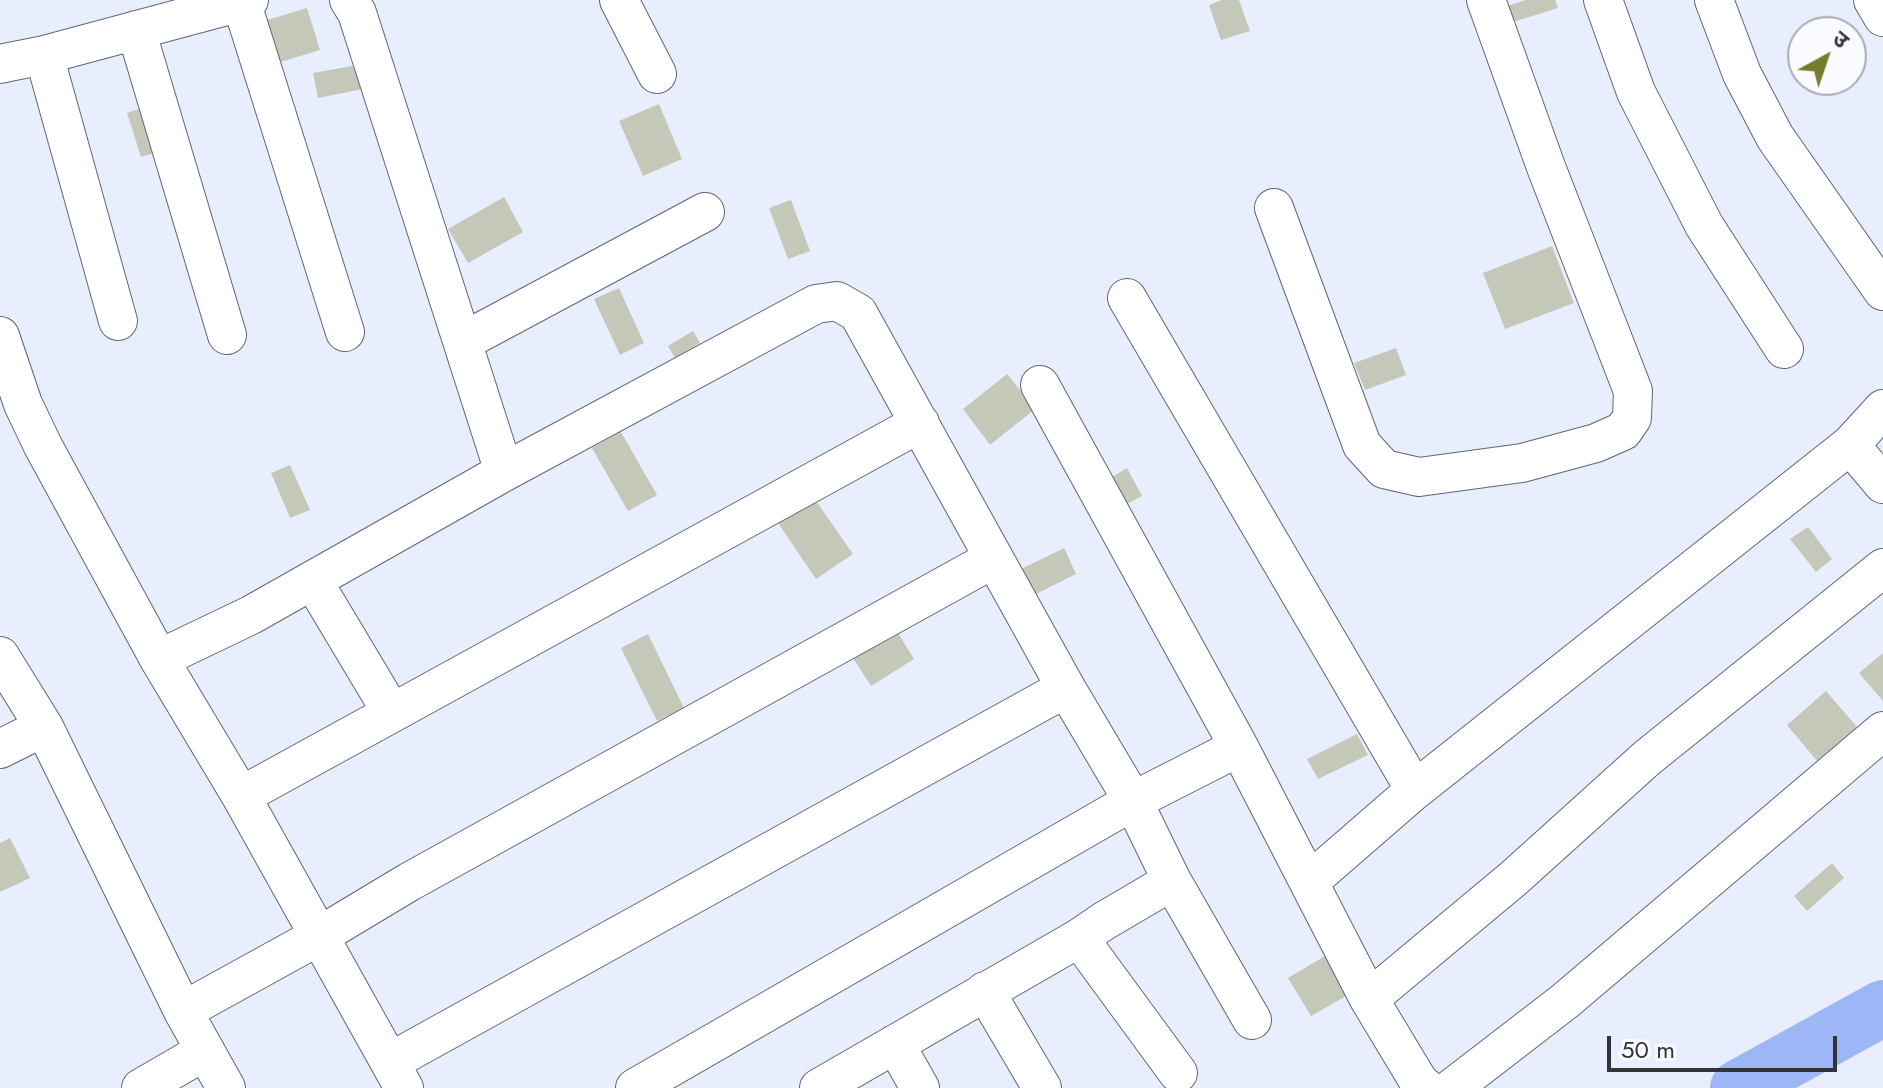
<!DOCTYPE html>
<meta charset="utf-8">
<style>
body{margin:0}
#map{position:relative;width:1883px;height:1088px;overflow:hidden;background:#e8eefd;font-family:Jost,"Noto Sans Devanagari",sans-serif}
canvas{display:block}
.north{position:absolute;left:1787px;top:16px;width:80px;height:80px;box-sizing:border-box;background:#fafbfe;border:2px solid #aaabb0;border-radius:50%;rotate:40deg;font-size:22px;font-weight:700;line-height:32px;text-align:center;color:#32343a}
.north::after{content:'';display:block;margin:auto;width:28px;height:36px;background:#757d28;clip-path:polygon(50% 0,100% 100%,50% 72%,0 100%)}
.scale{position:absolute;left:1607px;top:1036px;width:230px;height:36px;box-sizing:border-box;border:4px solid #32343a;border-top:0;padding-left:10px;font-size:24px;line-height:28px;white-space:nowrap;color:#32343a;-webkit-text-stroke:6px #fafbfe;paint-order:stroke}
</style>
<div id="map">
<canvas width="1883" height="1088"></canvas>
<div class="north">उ</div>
<div class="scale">50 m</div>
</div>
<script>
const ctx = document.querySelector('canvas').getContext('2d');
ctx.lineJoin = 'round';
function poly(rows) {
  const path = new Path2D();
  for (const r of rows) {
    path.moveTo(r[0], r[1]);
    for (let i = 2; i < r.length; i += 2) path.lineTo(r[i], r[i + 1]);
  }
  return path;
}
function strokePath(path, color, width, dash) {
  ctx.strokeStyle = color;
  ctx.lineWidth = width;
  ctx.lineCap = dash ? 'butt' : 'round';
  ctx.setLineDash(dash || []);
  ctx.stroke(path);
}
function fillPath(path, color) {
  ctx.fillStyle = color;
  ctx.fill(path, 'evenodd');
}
strokePath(poly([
 [1738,1088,1883,1008]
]), '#9db6f6', 56);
fillPath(poly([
 [1222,0,1239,0,1250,31,1221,40,1209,5],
 [1526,0,1555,0,1558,8,1500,26,1494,10],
 [307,8,320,50,277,63,264,21],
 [358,65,363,89,318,98,313,73],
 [153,104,168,149,141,157,127,113],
 [659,104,682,159,643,176,619,121],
 [504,197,523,232,468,263,448,229],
 [791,200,810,251,788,259,769,208],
 [1552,246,1574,303,1505,329,1483,273],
 [619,288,644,343,620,355,594,299],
 [693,331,700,343,675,358,668,346],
 [1396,348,1406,375,1365,390,1354,363],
 [1007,374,1035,409,990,445,963,409],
 [621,432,657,495,628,511,592,448],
 [290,465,310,510,290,518,271,473],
 [1127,468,1142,496,1127,504,1112,477],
 [814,498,853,554,816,579,778,523],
 [1808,527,1832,559,1816,572,1790,539],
 [1064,548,1076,574,1030,597,1017,571],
 [895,628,914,659,871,686,851,655],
 [648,634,684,708,657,721,621,648],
 [1883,653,1883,701,1859,673],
 [1826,691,1857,727,1817,761,1787,725],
 [1357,734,1368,755,1318,779,1307,759],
 [10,838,30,878,0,892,0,843],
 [1832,863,1844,878,1807,911,1794,896],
 [1325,956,1348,995,1311,1016,1288,978]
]), '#c5c8b9');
const minor = poly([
 [349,0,357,13,504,472],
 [619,0,657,74],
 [1603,0,1636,92,1704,225,1784,349],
 [1714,0,1742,74,1775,137,1883,291],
 [1873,0,1883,17],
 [241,1,345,332],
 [136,30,227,335],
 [44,55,118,321],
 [0,64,44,55,249,0],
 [1274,208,1362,445,1384,469,1419,477,1522,463,1596,443,1623,431,1632,418,1633,391,1546,167,1486,0],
 [1127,298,1415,790],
 [0,336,23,404,43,446,159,659,241,796,404,1088],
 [464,341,705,212],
 [1040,385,1239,747,1369,999,1419,1082,1426,1088],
 [1850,445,1883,484],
 [313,581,392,713],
 [0,656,44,727,183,1011,226,1088],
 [159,659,251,615,504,472,816,304,837,301,858,313,1066,688,1133,801,1172,881,1104,921,1079,938,819,1088],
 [0,749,44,727],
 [241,796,920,423],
 [1172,881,1252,1020],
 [1309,882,1415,790,1850,445,1883,409],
 [1079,938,1178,1073],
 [985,991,1042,1088],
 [1369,999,1514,878,1647,758,1883,568],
 [183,1011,319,936,409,882,993,559],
 [895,1044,920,1088],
 [390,1062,1066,688],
 [141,1088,205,1051],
 [635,1088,1133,801,1239,747],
 [1452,1088,1565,1001,1883,731]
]);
strokePath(minor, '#606571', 40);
strokePath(minor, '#fff', 38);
</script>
